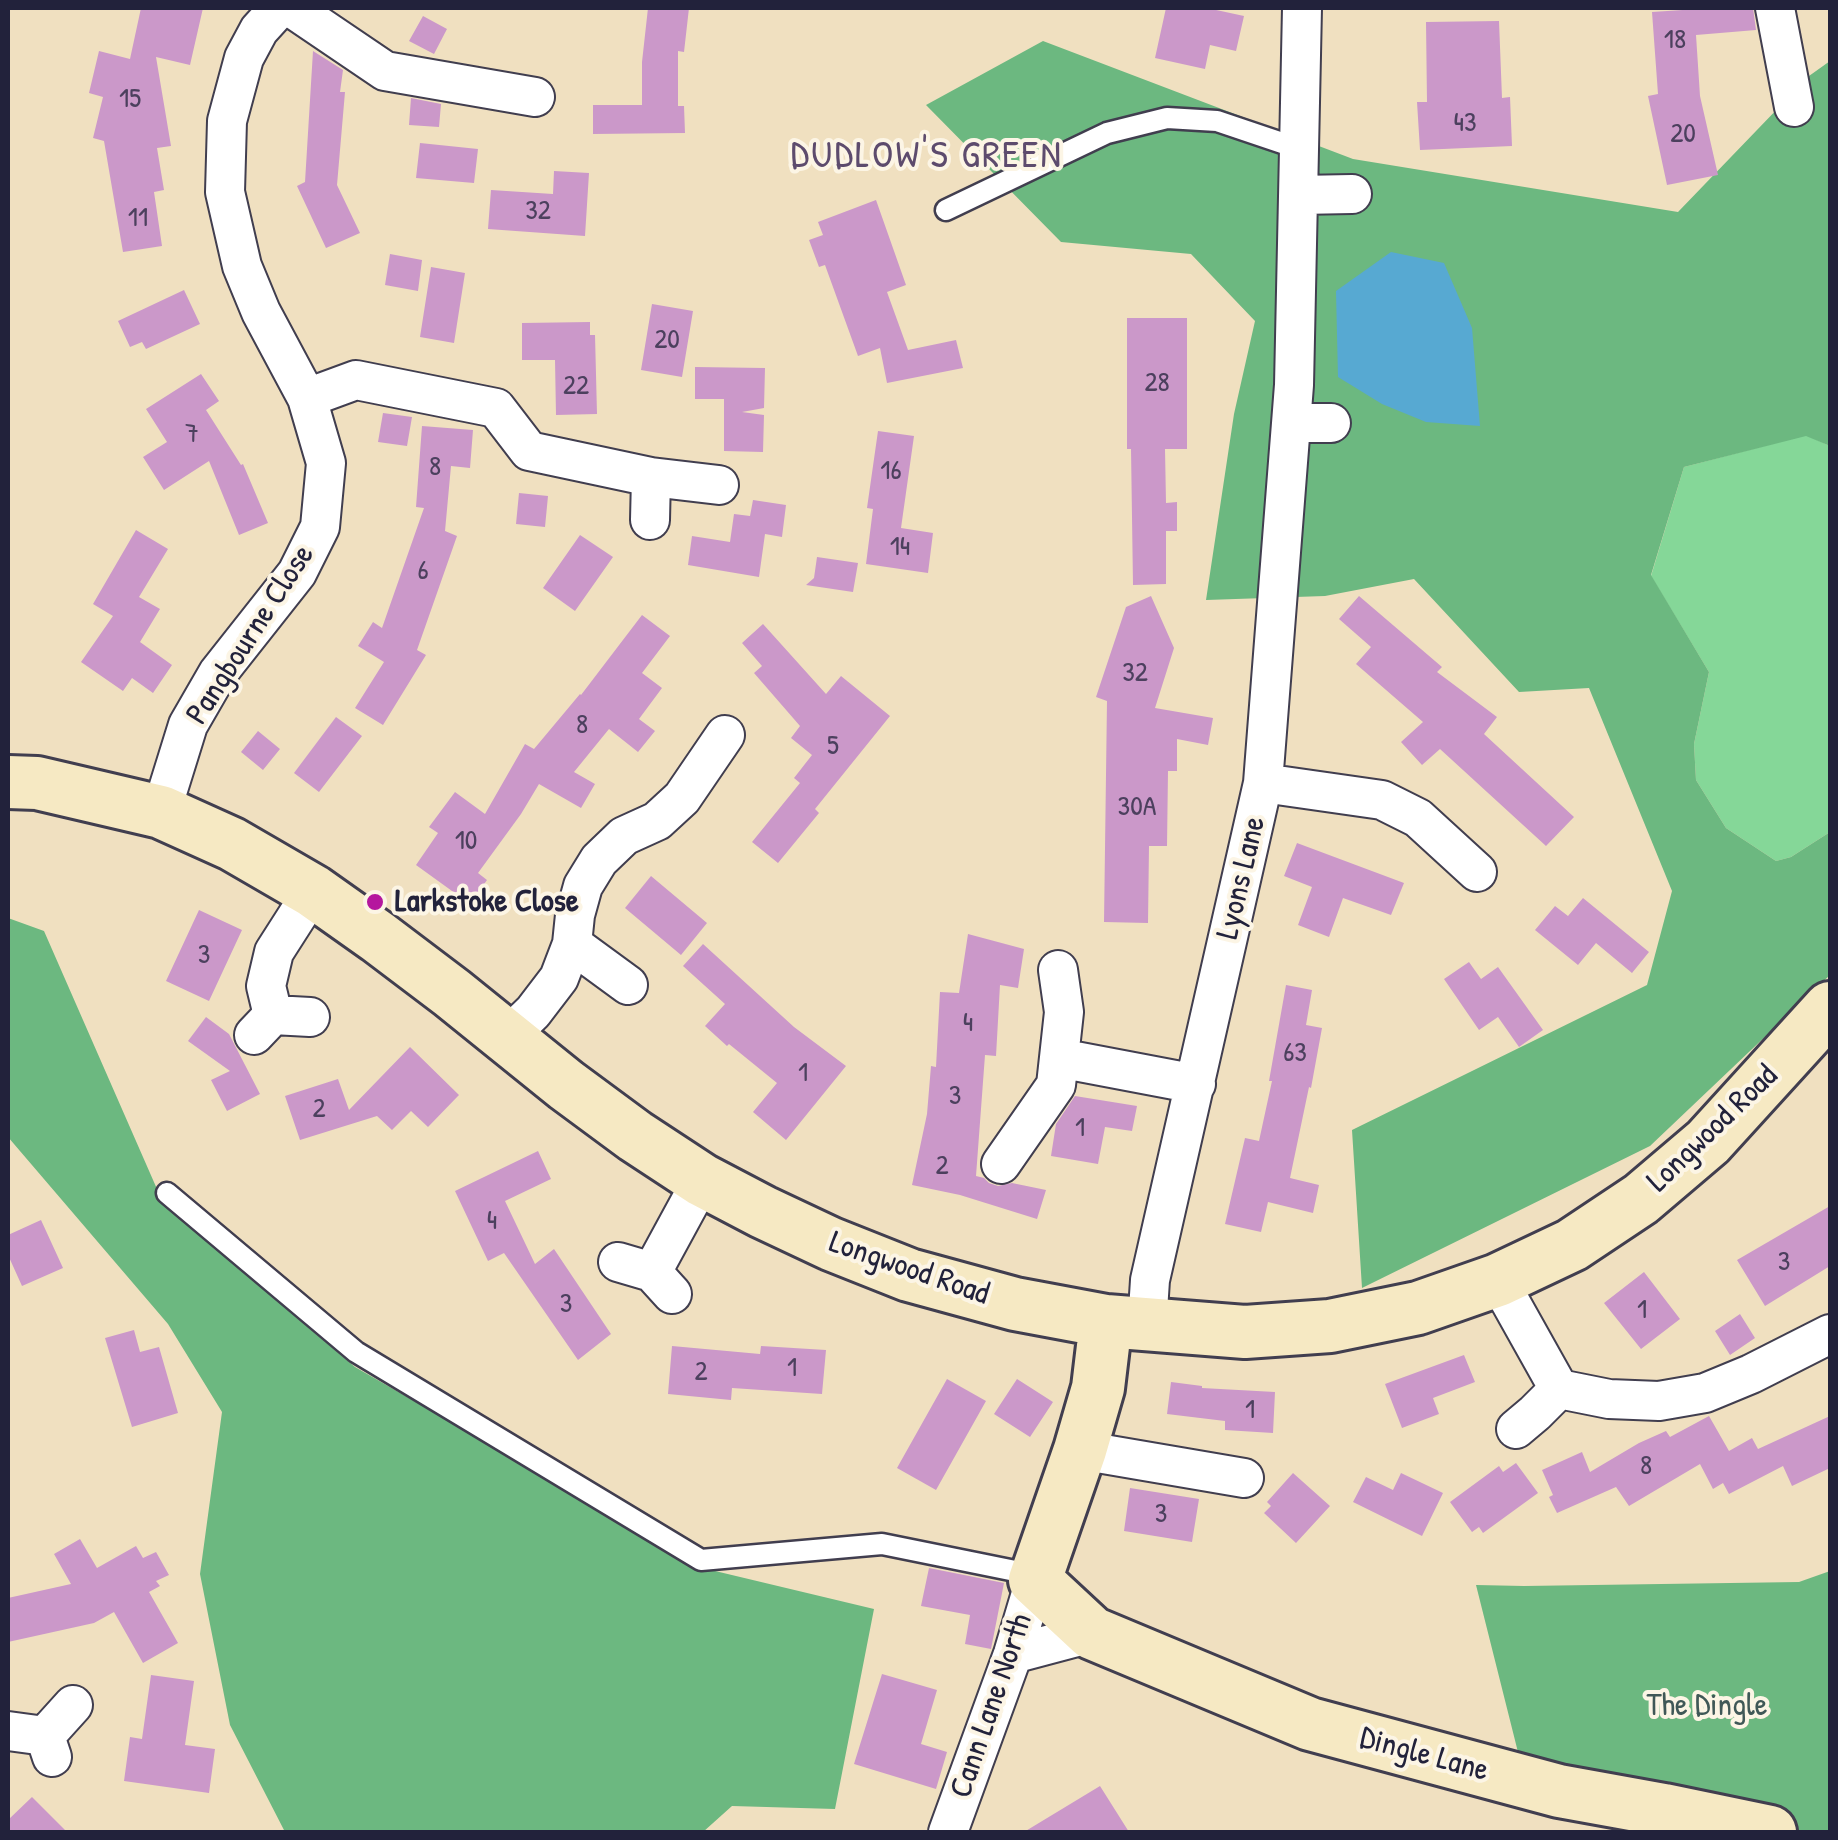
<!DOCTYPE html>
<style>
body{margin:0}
#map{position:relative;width:1838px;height:1840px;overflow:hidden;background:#f0e0c0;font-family:"Patrick Hand",sans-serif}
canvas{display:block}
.frame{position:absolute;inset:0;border:10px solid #22223b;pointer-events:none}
</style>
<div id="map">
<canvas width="1838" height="1840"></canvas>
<div class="frame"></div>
</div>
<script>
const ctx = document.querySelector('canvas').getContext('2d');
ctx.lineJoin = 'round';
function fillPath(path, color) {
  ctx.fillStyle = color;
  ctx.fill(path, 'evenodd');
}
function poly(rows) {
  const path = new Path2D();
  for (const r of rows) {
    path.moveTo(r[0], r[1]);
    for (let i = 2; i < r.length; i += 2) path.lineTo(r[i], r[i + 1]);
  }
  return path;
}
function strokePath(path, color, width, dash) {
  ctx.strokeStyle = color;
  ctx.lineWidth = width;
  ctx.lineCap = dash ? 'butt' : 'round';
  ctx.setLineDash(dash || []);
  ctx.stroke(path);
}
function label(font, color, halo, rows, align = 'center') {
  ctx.font = font + ' "Patrick Hand",sans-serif';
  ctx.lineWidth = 8;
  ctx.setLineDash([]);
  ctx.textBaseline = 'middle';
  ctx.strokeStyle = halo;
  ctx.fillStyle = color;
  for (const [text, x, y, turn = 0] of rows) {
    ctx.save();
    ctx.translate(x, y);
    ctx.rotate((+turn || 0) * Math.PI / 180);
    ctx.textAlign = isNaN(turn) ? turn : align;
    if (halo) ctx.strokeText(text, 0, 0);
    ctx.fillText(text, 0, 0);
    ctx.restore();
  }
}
fillPath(poly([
 [1806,435,1830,446,1830,832,1791,857,1776,861,1726,828,1696,780,1694,744,1709,672,1651,576,1684,467]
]), '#85d798');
fillPath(poly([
 [1043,41,1353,159,1678,212,1809,76,1830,61,1830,446,1806,436,1684,467,1651,575,1709,672,1694,744,1696,780,1726,828,1776,861,1791,857,1830,832,1830,975,1650,1146,1362,1288,1352,1130,1647,985,1672,891,1589,688,1519,692,1414,579,1325,596,1206,600,1234,414,1255,321,1191,254,1061,242,926,105],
 [8,918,44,931,164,1205,355,1367,515,1459,690,1565,874,1609,835,1809,732,1806,703,1832,285,1832,230,1725,200,1574,222,1412,168,1324,8,1137],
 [1830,1571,1830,1832,1712,1832,1528,1792,1476,1585,1524,1586,1799,1582]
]), '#6cb880');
fillPath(poly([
 [1391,252,1444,263,1472,328,1480,426,1426,422,1382,404,1338,377,1336,291]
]), '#57a9d2');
fillPath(poly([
 [141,8,203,8,190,65,156,57,171,146,157,148,164,190,154,192,162,246,123,252,104,141,93,138,103,97,89,93,99,51,130,59],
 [648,8,689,8,684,52,678,51,678,106,684,106,685,133,593,134,593,105,642,105,642,62],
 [1166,8,1207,8,1244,16,1236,51,1210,45,1205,69,1155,58],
 [1713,8,1753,8,1756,30,1696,35,1700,96,1718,175,1667,185,1648,96,1658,94,1652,12],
 [423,16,447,29,434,54,409,41],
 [1499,21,1502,98,1510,97,1512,146,1420,150,1417,102,1427,102,1426,22],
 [313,51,343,70,340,92,345,92,337,185,360,233,326,248,297,186,305,182],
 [411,98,441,104,439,127,409,125],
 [420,143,478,149,474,183,416,178],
 [554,171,589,173,585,236,488,229,491,190,553,194],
 [876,200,906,285,887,292,908,350,956,340,963,368,887,383,880,348,858,356,825,265,819,267,809,240,823,235,818,222],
 [390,254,422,260,418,291,385,285],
 [431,267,465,273,454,343,420,337],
 [184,290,200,324,146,349,142,342,130,347,118,321],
 [652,304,693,311,682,377,641,370],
 [1127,318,1187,318,1187,449,1165,449,1166,503,1177,502,1177,531,1166,531,1166,584,1133,585,1131,449,1127,449],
 [590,322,590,335,595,335,597,414,556,415,555,360,522,360,522,323],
 [695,367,765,368,764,408,742,412,764,415,763,452,724,451,724,399,695,399],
 [201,374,219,401,206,410,241,465,243,464,268,523,239,535,209,461,164,490,143,457,167,442,146,409],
 [383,413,412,417,407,446,378,442],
 [422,426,473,430,470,468,451,466,445,531,457,536,417,650,426,655,383,725,355,708,384,662,358,646,373,622,382,628,424,508,416,507],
 [878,431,914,436,901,528,933,533,928,573,866,564,873,509,867,508],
 [519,493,548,496,545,527,516,524],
 [753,500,786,505,782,537,765,534,759,577,688,565,692,536,730,542,734,514,750,516],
 [136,530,168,549,139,597,160,609,140,642,172,665,153,693,132,678,123,691,81,662,113,616,93,604],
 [580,535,613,557,575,611,543,588],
 [817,557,858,563,853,592,806,585,814,578],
 [1151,596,1174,648,1155,708,1213,718,1208,745,1177,739,1177,771,1168,771,1167,846,1149,846,1148,923,1104,922,1107,701,1096,697,1126,607],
 [1359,596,1442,667,1437,672,1497,717,1484,734,1574,817,1546,846,1440,749,1422,765,1401,742,1423,722,1356,664,1371,647,1339,619],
 [642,615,670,636,642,673,662,688,639,719,655,731,638,752,609,729,574,772,595,784,581,808,539,784,521,814,478,873,487,880,470,904,416,865,438,833,429,827,455,792,485,814,525,744,534,749,580,694,581,695],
 [763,624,826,694,841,676,890,716,815,809,819,813,778,863,752,842,800,783,794,778,812,755,791,738,800,726,754,673,762,666,742,643],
 [336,717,362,736,319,792,294,773],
 [258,731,280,749,263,770,241,752],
 [1297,843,1404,883,1391,915,1343,898,1329,937,1298,925,1312,887,1284,876],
 [651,876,707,923,681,955,625,908],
 [1583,898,1649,952,1632,973,1596,943,1578,965,1535,930,1555,906,1568,916],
 [199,910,242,930,209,1001,166,981],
 [968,934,1024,949,1018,988,1000,985,996,1056,985,1055,976,1176,984,1178,989,1183,998,1186,1012,1183,1046,1190,1037,1219,960,1195,912,1185,927,1114,931,1066,936,1067,940,992,959,993],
 [703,944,794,1027,846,1066,786,1140,753,1112,777,1083,729,1044,727,1046,705,1026,725,1004,683,966],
 [1469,962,1481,979,1498,967,1543,1030,1519,1047,1498,1017,1479,1030,1444,979],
 [1286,985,1312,990,1306,1025,1322,1028,1311,1088,1309,1087,1290,1178,1319,1185,1313,1213,1268,1202,1261,1232,1225,1224,1245,1138,1259,1141,1272,1081,1269,1081],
 [206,1017,229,1034,260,1094,227,1111,211,1080,230,1071,188,1041],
 [410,1047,459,1095,428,1127,411,1111,392,1130,377,1116,300,1140,285,1096,338,1079,349,1110],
 [1075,1096,1137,1106,1132,1131,1105,1127,1098,1164,1051,1156,1056,1124],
 [538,1151,551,1179,505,1201,535,1264,554,1249,611,1334,578,1360,504,1253,488,1261,455,1191],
 [1830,1206,1830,1266,1765,1306,1737,1260],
 [41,1220,63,1268,22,1286,8,1255,8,1235],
 [1644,1272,1680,1319,1641,1349,1604,1303],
 [1740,1314,1755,1338,1730,1355,1715,1331],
 [134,1330,140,1352,159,1347,178,1413,132,1427,105,1338],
 [672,1346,760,1354,761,1346,826,1350,822,1394,732,1388,731,1400,668,1394],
 [1464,1355,1475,1382,1433,1398,1439,1414,1402,1428,1385,1384],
 [947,1379,986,1401,936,1490,897,1468],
 [1017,1379,1053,1402,1030,1437,994,1414],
 [1171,1382,1202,1386,1202,1388,1275,1392,1273,1433,1225,1430,1225,1421,1167,1414],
 [1709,1416,1729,1451,1752,1438,1758,1449,1830,1416,1830,1468,1792,1486,1783,1466,1729,1494,1723,1483,1713,1489,1700,1464,1629,1506,1616,1487,1557,1513,1549,1497,1553,1495,1542,1470,1582,1452,1590,1472,1639,1443,1666,1431,1670,1437],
 [1516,1463,1538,1493,1483,1533,1479,1527,1472,1532,1450,1502,1499,1466,1503,1472],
 [1293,1473,1330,1506,1296,1543,1264,1513,1271,1506,1267,1502],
 [1401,1473,1443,1493,1422,1536,1353,1502,1366,1477,1393,1490],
 [1130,1488,1199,1499,1192,1542,1124,1531],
 [80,1539,97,1568,136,1546,143,1558,156,1552,169,1575,156,1581,160,1586,149,1592,178,1643,143,1663,114,1612,94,1623,8,1642,8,1598,71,1584,54,1554],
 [929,1568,1004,1583,991,1649,965,1644,970,1615,921,1606],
 [882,1674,937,1690,921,1744,947,1752,936,1789,854,1764],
 [151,1675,194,1681,185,1745,215,1749,209,1793,124,1781,130,1737,142,1739],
 [1100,1786,1129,1832,1024,1832],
 [32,1797,67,1832,8,1832,8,1820]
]), '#cb98c9');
const lane = poly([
 [946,210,1107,133,1167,118,1217,121,1300,149],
 [167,1193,356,1352,701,1560,882,1544,1035,1575]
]);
const street = poly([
 [292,8,385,71,535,97],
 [1775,8,1794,107],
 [1299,195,1352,194],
 [307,398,356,380,496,408,529,451,651,477],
 [1291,423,1331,423],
 [650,520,651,477,719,485],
 [1263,783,1382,800,1418,818,1477,872],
 [161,812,188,725,218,673,297,573,320,527,326,463,307,398,261,312,242,266,225,192,227,121,244,58,259,30,279,8],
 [572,944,628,985],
 [273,1015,266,986,274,952,313,891],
 [254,1035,273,1015,310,1017],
 [506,1038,533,1012,559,978,572,944,575,915,583,886,599,860,624,836,657,821,682,798,725,735],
 [1059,1058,1196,1084],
 [1001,1164,1056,1085,1064,1012,1058,970],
 [618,1262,652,1272,672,1294],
 [652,1272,702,1180],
 [1498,1280,1559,1389,1609,1399,1659,1401,1705,1393,1751,1374,1830,1334],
 [1147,1326,1150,1280,1263,783,1294,385,1302,8],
 [1516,1429,1535,1413,1559,1389],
 [1080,1450,1244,1478],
 [1013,1654,1092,1633],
 [8,1731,45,1736],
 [52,1757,45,1736,73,1705],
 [948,1832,1013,1654,1035,1580]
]);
const secondary = poly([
 [8,782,37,783,161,812,232,844,313,891,378,937,452,993,566,1085,635,1136,702,1180,763,1212,831,1244,909,1275,1015,1304,1106,1321,1245,1332,1330,1326,1418,1308,1498,1280,1572,1245,1641,1199,1708,1142,1830,1008],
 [1106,1321,1098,1388,1080,1450,1035,1580,1092,1633,1310,1724,1559,1791,1664,1810,1770,1832]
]);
strokePath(lane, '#413e4f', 25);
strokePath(street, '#413e4f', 42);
strokePath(secondary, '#413e4f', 58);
strokePath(lane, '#fff', 20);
strokePath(street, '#fff', 38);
strokePath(secondary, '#f6e9c3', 52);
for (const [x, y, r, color] of [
 [375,902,10,"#b5179e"]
]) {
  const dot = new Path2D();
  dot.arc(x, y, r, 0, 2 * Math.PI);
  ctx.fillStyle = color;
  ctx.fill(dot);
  strokePath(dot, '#fcf5e5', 4);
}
label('28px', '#4c405e', null, [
 ["18",1675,41],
 ["15",130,100],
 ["43",1465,124],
 ["20",1683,135],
 ["32",538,212],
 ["11",138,219],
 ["20",667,341],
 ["28",1157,384],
 ["22",576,387],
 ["7",192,435],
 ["8",435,468],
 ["16",891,472],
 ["14",900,548],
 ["6",423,572],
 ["32",1135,674],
 ["8",582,726],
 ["5",833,747],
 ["30A",1137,808],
 ["10",466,842],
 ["3",204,956],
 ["4",968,1024],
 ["63",1295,1054],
 ["1",803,1074],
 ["3",955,1097],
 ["2",319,1110],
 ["1",1080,1129],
 ["2",942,1167],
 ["4",492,1222],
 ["3",1784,1263],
 ["3",566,1305],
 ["1",1642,1311],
 ["1",792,1369],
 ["2",701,1373],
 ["1",1250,1411],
 ["8",1646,1467],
 ["3",1161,1515]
]);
label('32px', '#22223b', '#fcf5e5', [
 ["Pangbourne Close",251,635,-57],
 ["Lyons Lane",1242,878,-77],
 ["Longwood Road",1713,1129,-44],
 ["Longwood Road",909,1269,19],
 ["Cann Lane North",992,1706,-71],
 ["Dingle Lane",1424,1755,15]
]);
label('bold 32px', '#22223b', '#fcf5e5', [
 ["Larkstoke Close",395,902]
], 'left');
label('32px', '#405857', '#fcf5e5', [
 ["The Dingle",1707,1706]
]);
ctx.letterSpacing = '2.5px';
label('38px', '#5d4b6d', '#fcf5e5', [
 ["DUDLOW'S GREEN",927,157]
]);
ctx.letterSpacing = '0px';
</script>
